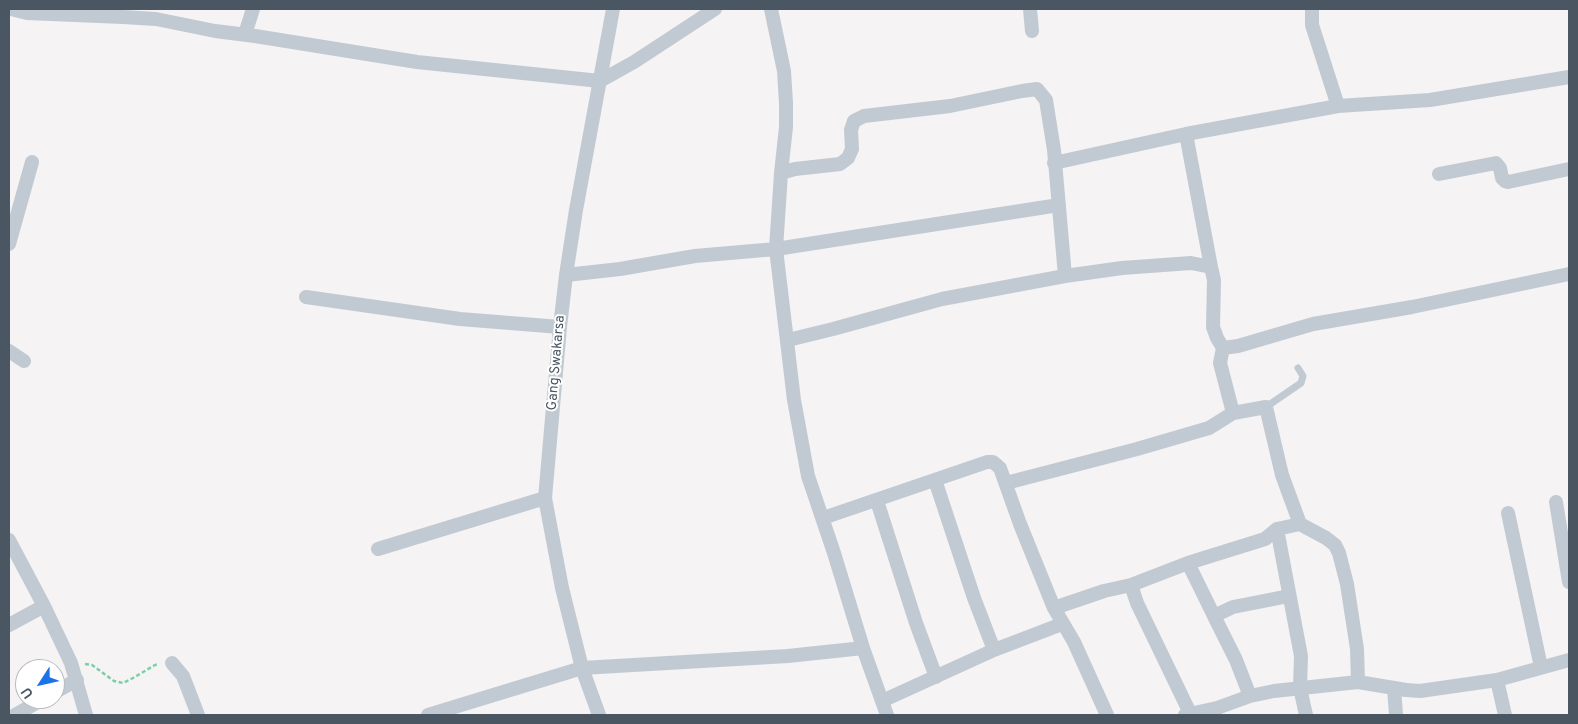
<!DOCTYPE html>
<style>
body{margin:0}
#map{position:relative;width:1578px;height:724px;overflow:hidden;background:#f5f3f3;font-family:Overpass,sans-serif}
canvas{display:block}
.frame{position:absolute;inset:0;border:10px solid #4a5661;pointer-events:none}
.north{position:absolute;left:15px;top:659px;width:50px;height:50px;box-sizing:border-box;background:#fff;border:1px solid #b7bbc0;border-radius:50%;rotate:235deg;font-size:14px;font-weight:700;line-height:20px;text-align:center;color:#4a5661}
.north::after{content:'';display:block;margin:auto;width:18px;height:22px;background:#1a73e8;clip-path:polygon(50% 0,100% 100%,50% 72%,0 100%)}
</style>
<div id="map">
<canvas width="1578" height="724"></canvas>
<div class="frame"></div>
<div class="north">U</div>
</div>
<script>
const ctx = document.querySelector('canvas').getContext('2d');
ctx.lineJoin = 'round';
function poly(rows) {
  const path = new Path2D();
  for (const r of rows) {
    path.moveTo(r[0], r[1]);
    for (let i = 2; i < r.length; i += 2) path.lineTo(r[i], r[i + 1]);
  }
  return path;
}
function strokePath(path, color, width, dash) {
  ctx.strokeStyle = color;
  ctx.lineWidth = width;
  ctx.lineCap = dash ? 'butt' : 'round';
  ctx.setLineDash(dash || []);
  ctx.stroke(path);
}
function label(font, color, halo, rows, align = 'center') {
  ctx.font = font + ' Overpass,sans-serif';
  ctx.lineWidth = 4;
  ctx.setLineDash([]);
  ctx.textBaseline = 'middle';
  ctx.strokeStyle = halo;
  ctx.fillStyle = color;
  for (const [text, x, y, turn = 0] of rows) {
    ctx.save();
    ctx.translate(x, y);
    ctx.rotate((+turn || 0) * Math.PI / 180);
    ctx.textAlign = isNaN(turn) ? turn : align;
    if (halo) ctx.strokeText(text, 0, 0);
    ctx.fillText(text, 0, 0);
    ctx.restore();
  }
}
strokePath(poly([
 [85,664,92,665,114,681,123,683,133,678,155,665,159,664]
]), '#7ad0a6', 2.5, [4, 2.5]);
strokePath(poly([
 [1266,407,1301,383,1303,376,1298,368]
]), '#c1cad2', 7);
strokePath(poly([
 [11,9,27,13,123,17,156,19,215,31,255,36,417,62,600,81,634,62,715,9],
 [771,9,784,71,786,103,786,127,781,173,776,249,794,400,808,476,834,553,863,648,887,715],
 [1030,9,1032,31],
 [1312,9,1312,25,1338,106],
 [245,34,253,9],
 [1186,134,1211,267],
 [1054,163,1186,134,1338,106,1430,100,1569,77],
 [781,173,795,169,840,164,848,158,852,149,851,130,854,121,864,116,950,106,1022,91,1037,89,1046,100,1054,150,1065,276],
 [1439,174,1496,163,1500,168,1502,178,1505,181,1508,182,1569,169],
 [9,244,32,162],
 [566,275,620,269,695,256,776,249,1059,205],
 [306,297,460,319,560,327],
 [788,340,833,329,942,299,1065,276,1122,268,1191,263,1211,267,1214,280,1213,327,1217,338,1223,348],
 [9,351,24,361],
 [1233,413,1266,407,1282,475,1300,524],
 [935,480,974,598,994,650],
 [1006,483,1137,449,1209,428,1233,413,1220,363,1223,348,1238,346,1313,324,1412,307,1569,274],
 [877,501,916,623,936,677],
 [1556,502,1569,582],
 [1508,513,1541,667],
 [823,518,987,462,993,462,1000,468,1020,524,1054,608,1074,642,1107,715],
 [1277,529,1301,656,1300,688,1306,715],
 [9,540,44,606,71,663,86,715],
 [378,549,545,498],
 [1188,563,1214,616],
 [1131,585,1188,563,1265,539,1277,529,1300,524,1326,538,1335,545,1339,553,1347,584,1357,649,1358,682],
 [1054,608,1104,591,1131,585,1137,603,1190,713],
 [9,625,44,606],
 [172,663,183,676,198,715],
 [1497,680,1505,715],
 [1394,688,1396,715],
 [55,692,77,680],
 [1250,696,1236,660,1214,616,1233,607,1289,596],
 [882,701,994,650,1062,624],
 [15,715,43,699],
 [428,715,582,668,788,656,863,648],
 [599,715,582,668,562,588,545,498,560,327,566,275,576,210,613,9],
 [1185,715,1217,708,1250,696,1274,691,1358,682,1406,690,1420,691,1497,680,1569,660]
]), '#c1cad2', 14);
label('14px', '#4a5661', '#fff', [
 ["Gang Swakarsa",557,363,-85]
]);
</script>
